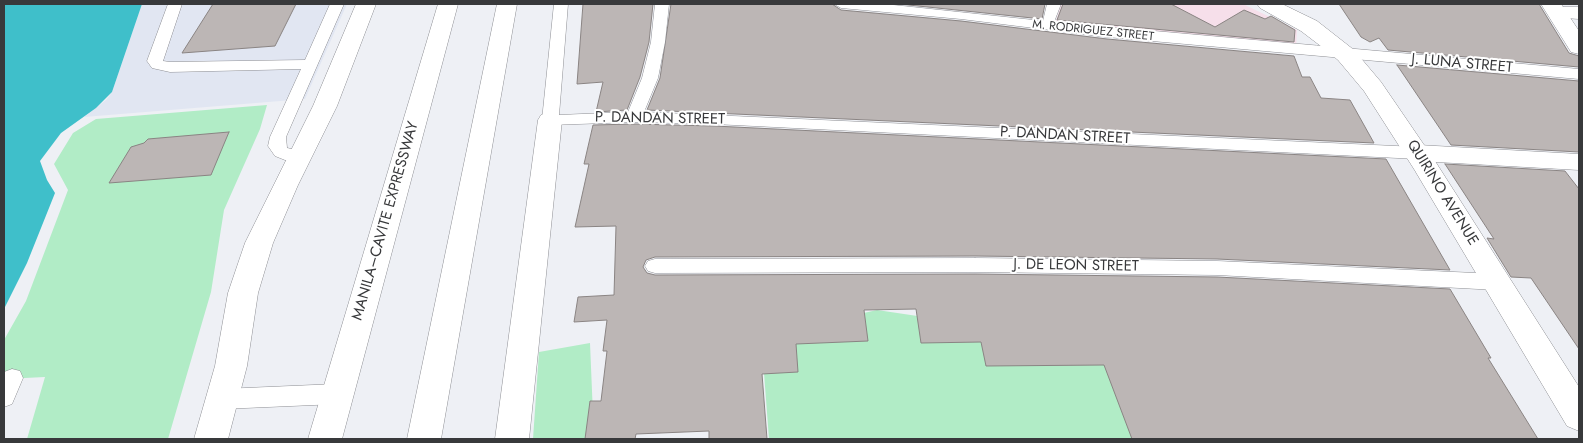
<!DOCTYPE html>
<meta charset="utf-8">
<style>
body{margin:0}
#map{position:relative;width:1583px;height:443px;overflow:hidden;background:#eef0f5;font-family:Jost,sans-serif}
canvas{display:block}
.frame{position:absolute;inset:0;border:5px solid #38393b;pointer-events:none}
</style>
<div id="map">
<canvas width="1583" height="443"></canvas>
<div class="frame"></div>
</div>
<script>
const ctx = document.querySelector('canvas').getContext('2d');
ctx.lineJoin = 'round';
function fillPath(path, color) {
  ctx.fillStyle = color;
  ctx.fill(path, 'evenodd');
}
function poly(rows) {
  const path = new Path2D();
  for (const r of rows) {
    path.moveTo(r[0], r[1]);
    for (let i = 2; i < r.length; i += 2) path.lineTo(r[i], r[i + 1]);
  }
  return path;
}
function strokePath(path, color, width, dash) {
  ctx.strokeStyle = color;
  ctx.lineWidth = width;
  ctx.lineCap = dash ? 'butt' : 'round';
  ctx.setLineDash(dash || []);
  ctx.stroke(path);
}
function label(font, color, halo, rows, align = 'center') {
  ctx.font = font + ' Jost,sans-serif';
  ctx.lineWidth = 4;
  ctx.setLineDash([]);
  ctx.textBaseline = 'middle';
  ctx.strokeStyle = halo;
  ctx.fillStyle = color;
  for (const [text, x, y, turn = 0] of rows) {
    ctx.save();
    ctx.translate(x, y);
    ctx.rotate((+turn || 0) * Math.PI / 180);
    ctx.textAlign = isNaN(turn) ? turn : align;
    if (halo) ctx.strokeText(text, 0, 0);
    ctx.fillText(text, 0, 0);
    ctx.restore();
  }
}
fillPath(poly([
 [142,4,347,4,305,99,84,117,106,100,112,92]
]), '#e1e6f2');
fillPath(poly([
 [1061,4,1243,4,1297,30,1296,49,1055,24]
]), '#f6dfea');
fillPath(poly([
 [267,105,260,129,224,210,211,292,168,439,27,439,45,377,4,379,4,340,26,301,68,190,54,164,73,133,96,119],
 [877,310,978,325,1108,365,1136,439,769,439,764,373,798,328],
 [590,343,594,439,533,439,539,352]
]), '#b1ecc6');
fillPath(poly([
 [4,4,142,4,112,92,96,108,61,133,40,161,47,180,55,193,27,263,4,309]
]), '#3fbfca');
const building = poly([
 [213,4,296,4,275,46,182,53,213,4],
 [583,4,653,4,649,42,640,77,627,110,596,112,603,82,577,84,583,4],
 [671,4,832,4,841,10,961,21,1107,39,1294,56,1302,77,1310,77,1321,98,1350,100,1374,143,647,110,660,78,671,4],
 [899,4,1045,4,1042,19,899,4],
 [1063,4,1171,4,1215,27,1244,10,1265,19,1271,16,1295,30,1294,42,1057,20,1063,4],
 [1339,4,1539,4,1569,53,1579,56,1579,67,1388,50,1379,38,1370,42,1361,37,1339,4],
 [1397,65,1579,81,1579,152,1451,145,1397,65],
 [634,124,714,126,1386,159,1450,270,1217,259,975,256,655,257,646,260,643,267,647,273,655,275,975,274,1217,277,1450,289,1491,358,1488,358,1538,439,1132,439,1104,365,986,366,981,342,921,343,916,309,864,310,868,341,796,344,798,372,762,374,767,439,709,439,709,431,636,434,635,439,585,439,590,401,601,401,607,351,603,351,607,320,574,322,578,297,614,295,616,226,575,227,589,164,584,164,593,125,634,124],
 [229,132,211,175,109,183,131,147,144,143,148,139,229,132],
 [1445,164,1565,171,1579,189,1579,349,1531,278,1511,277,1487,238,1494,239,1445,164]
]);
fillPath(building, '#bcb6b5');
strokePath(building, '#8a8483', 1);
const service = poly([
 [168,4,182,4,163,61,170,62,305,60,330,4,344,4,286,137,287,148,307,152,310,156,307,160,285,160,275,156,268,146,270,137,301,69,170,72,152,68,147,61,168,4],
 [554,4,568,4,559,115,628,112,642,78,651,42,655,4,669,4,665,42,658,78,644,112,1418,147,1424,149,1427,153,1424,157,1418,159,714,124,634,122,550,125,544,124,542,120,554,4],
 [834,4,884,4,1043,21,1047,4,1061,4,1054,22,1579,69,1579,79,1107,37,961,19,841,8,834,4],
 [975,258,1217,261,1497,274,1504,277,1507,282,1504,287,1497,290,1217,275,975,272,655,273,648,271,645,266,648,261,655,259,975,258],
 [12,369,20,371,23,378,12,404,4,407,4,372,12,369],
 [337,384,345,387,348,394,345,401,337,404,222,409,214,406,211,399,214,392,222,389,337,384]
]);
const pedestrian = poly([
 [1557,7,1579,7,1579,19,1550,17,1547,13,1550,9,1557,7]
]);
const minor = poly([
 [356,4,376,4,337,106,298,185,273,243,258,293,247,366,228,439,194,439,215,366,228,293,245,243,313,106,356,4],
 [1541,4,1561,4,1579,31,1579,54,1571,52,1541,4],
 [550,112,559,115,562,120,529,439,495,439,538,120,541,115,550,112],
 [1418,145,1579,154,1579,170,1418,161,1409,159,1405,153,1409,147,1418,145]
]);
const secondary = poly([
 [1257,4,1282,4,1317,21,1354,50,1381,82,1435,161,1579,387,1579,431,1567,426,1414,169,1364,91,1338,60,1322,47,1301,31,1260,8,1257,4]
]);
const motorway = poly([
 [438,4,458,4,342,439,308,439,438,4],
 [497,4,517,4,441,439,407,439,497,4]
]);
strokePath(service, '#8e8f94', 1);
strokePath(pedestrian, '#8e8f94', 1);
strokePath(minor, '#8e8f94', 1);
strokePath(secondary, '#8e8f94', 1);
strokePath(motorway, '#8e8f94', 1);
fillPath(service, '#fff');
fillPath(pedestrian, '#fff');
fillPath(minor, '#fff');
fillPath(secondary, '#fff');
fillPath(motorway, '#fff');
label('12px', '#38393b', '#fff', [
 ["M. RODRIGUEZ STREET",1093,31,6]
]);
label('15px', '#38393b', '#fff', [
 ["J. LUNA STREET",1462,64,5],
 ["P. DANDAN STREET",660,119,1],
 ["P. DANDAN STREET",1065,136,3],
 ["QUIRINO AVENUE",1442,193,58],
 ["MANILA–CAVITE EXPRESSWAY",386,221,-74],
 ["J. DE LEON STREET",1076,266,1]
]);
</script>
